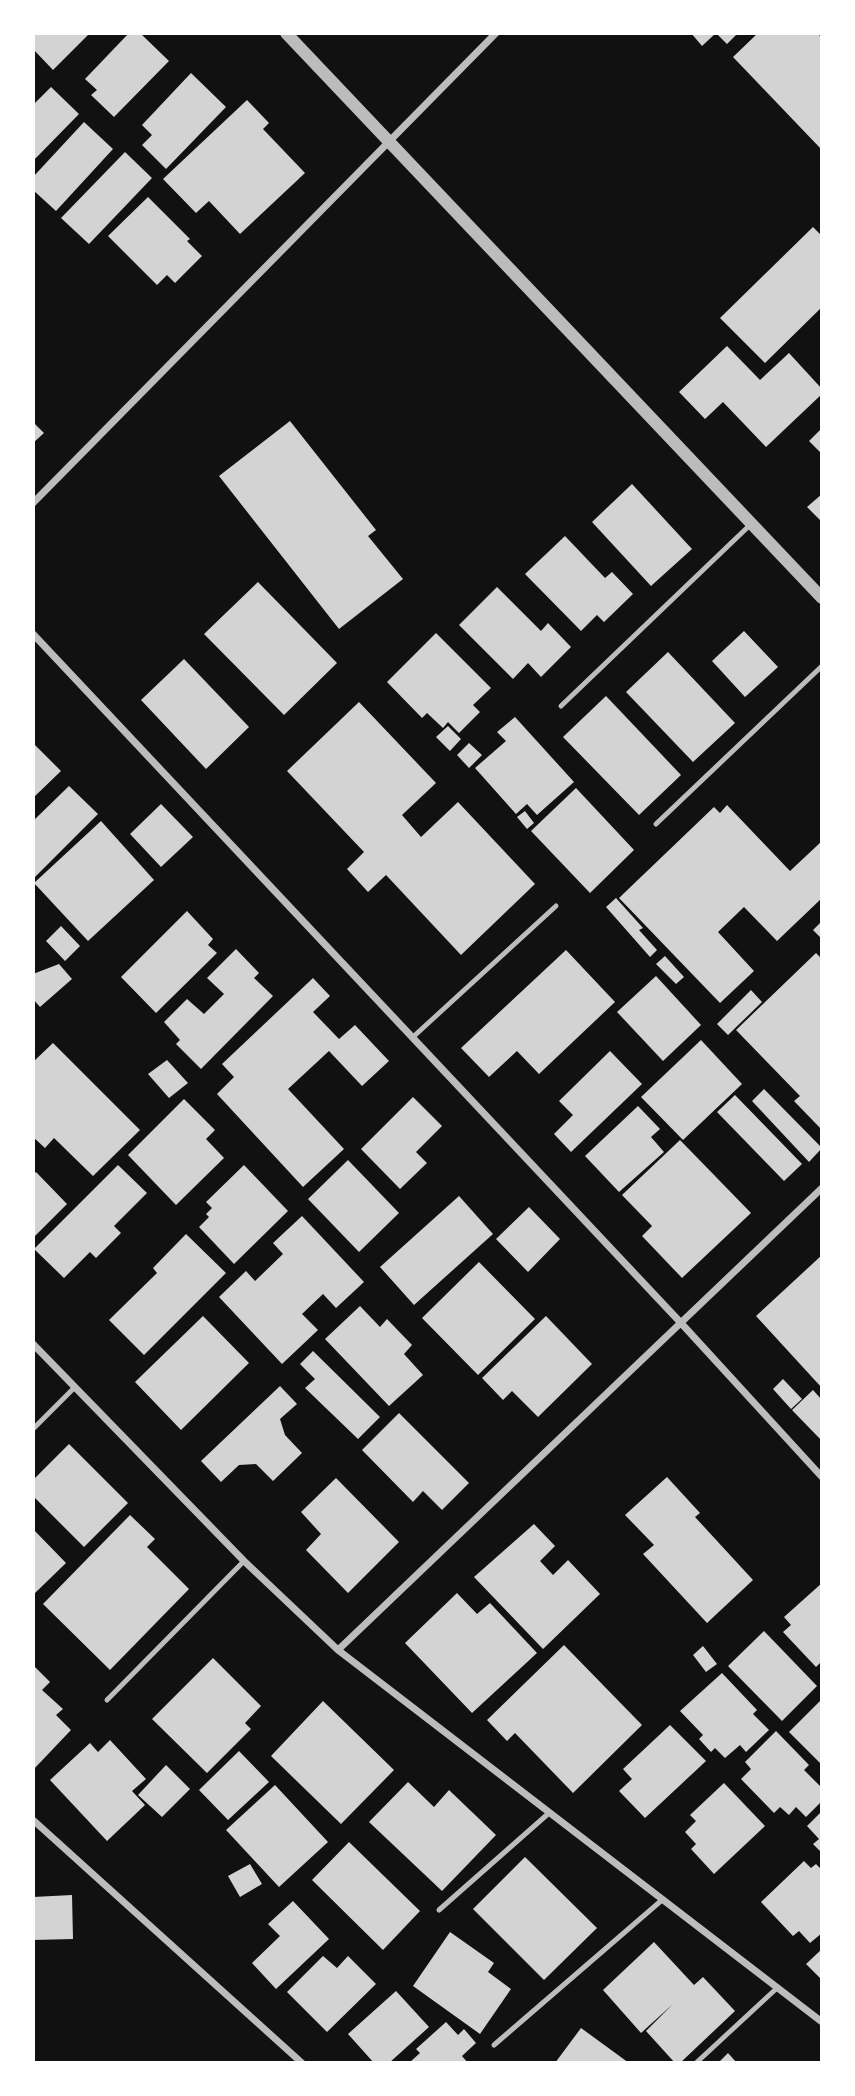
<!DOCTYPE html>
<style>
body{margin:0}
#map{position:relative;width:855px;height:2096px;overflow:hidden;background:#111;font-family:Barlow,sans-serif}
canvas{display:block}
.frame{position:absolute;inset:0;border:35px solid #fff;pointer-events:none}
</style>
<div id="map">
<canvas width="855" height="2096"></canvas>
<div class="frame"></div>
</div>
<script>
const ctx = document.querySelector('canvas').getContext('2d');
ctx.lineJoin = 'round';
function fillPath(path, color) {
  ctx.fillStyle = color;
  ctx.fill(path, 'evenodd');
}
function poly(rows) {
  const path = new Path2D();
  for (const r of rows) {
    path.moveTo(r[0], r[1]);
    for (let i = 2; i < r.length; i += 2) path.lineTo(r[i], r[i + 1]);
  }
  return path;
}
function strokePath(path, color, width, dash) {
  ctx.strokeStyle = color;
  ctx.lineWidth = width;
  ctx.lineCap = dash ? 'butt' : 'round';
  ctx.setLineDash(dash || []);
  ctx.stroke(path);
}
fillPath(poly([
 [33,33,90,33,53,70,33,49],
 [129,33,140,33,169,61,114,117,91,95,97,90,85,79],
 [691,33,738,33,727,44,716,33,702,46],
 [758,33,817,33,822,38,822,150,733,57],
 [191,73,226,107,166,169,142,145,152,135,142,125],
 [51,87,79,114,33,161,33,105],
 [247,100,269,123,263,129,305,173,240,234,209,201,196,213,163,179],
 [84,122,113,149,56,211,33,190,33,177],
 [125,152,152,178,89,244,61,218],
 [148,197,190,239,187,241,202,256,175,283,167,275,157,285,108,236],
 [813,227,822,236,822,307,765,363,720,318],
 [727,346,760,380,789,353,822,389,822,394,766,447,723,402,705,419,679,392],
 [290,421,376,530,368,536,403,579,339,629,219,476],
 [33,422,44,433,33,443],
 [822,428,822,454,809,441],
 [632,484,692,549,651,586,592,522],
 [822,494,822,522,807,507],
 [565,536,605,578,612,572,633,594,604,622,597,615,581,631,525,574],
 [258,582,337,663,284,715,204,634],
 [497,587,541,631,548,623,571,647,541,677,528,663,513,679,459,625],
 [744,631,778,667,745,697,712,661],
 [436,633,491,688,473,705,480,712,459,733,448,722,443,728,427,713,422,718,387,682],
 [668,652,735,723,693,762,626,692],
 [184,659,249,727,206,769,141,700],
 [606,696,681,775,639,815,563,737],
 [359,702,436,783,402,815,421,837,458,802,535,884,461,955,386,875,368,892,347,869,364,852,287,771],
 [515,717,574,782,537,815,527,804,516,814,475,768,506,741,497,732],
 [448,726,461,739,450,751,436,737],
 [33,743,61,771,33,798],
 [469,743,482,755,469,768,457,755],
 [69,786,98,814,33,879,33,821],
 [576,788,634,850,590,893,531,831],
 [161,804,193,837,161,867,130,834],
 [727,805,790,871,822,841,822,898,777,941,744,907,718,932,754,971,720,1003,619,898,714,807,720,813],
 [525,811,534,823,527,829,517,817],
 [101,821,154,880,88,941,34,883],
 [616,898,643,928,639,930,657,950,650,957,606,907],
 [187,911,213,939,208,945,217,953,156,1013,121,977],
 [822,921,822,939,813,930],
 [61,926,80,946,65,961,46,941],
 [236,949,259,973,254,978,273,996,201,1069,176,1044,180,1040,164,1022,187,999,204,1014,224,994,207,978],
 [566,950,615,1002,539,1074,517,1051,489,1077,461,1048],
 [816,953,822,959,822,1130,794,1101,800,1096,736,1030],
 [665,956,684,977,676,984,656,964],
 [59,964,72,979,40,1007,33,999,33,974],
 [656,976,701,1025,663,1061,617,1012],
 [313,978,330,996,313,1012,339,1039,355,1025,389,1061,362,1086,329,1051,288,1089,344,1149,303,1187,217,1094,234,1077,222,1064],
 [751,990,762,1002,728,1035,717,1024],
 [701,1040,742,1084,683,1140,641,1097],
 [53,1043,140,1130,93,1176,54,1138,45,1148,33,1137,33,1062],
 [610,1051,642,1084,571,1152,554,1134,573,1115,559,1101],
 [167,1060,188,1083,169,1098,148,1074],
 [764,1089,822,1148,809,1162,752,1101],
 [735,1095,802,1164,784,1181,717,1112],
 [413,1097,442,1126,416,1152,427,1163,400,1189,361,1149],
 [184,1099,215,1130,206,1139,224,1158,176,1205,128,1155],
 [638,1106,660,1129,651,1137,664,1152,619,1192,585,1156],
 [680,1140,751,1213,682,1278,642,1236,652,1226,622,1195],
 [348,1160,399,1213,359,1252,308,1199],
 [118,1165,147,1193,114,1226,121,1233,96,1258,90,1252,64,1278,34,1249],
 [244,1165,288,1211,234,1264,199,1227,209,1217,206,1214,212,1208,206,1202],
 [36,1172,67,1204,33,1238,33,1175],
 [459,1196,493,1234,414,1305,380,1267],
 [529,1207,560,1239,528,1272,496,1239],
 [302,1216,364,1282,336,1308,323,1294,302,1314,318,1330,282,1364,219,1297,246,1271,255,1281,283,1254,273,1243],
 [186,1234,226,1273,144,1355,109,1320,157,1273,153,1268],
 [822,1255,822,1388,756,1316],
 [479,1262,535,1319,478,1375,422,1318],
 [360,1306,380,1327,387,1319,412,1345,404,1354,423,1375,389,1406,325,1339],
 [203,1316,249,1363,181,1430,135,1382],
 [546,1316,592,1364,538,1417,512,1391,503,1400,482,1378],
 [313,1351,380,1417,358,1439,305,1388,315,1379,300,1364],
 [783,1379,802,1399,791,1409,773,1389],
 [280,1386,297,1404,280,1419,285,1435,302,1453,273,1481,256,1464,239,1465,221,1482,201,1461],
 [813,1390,822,1400,822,1441,792,1410],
 [399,1413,469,1483,442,1510,423,1491,413,1502,362,1450],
 [69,1444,128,1503,84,1547,33,1496,33,1480],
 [667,1477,700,1513,695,1517,753,1580,707,1623,643,1554,654,1545,625,1515],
 [336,1478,399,1542,348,1593,306,1550,321,1534,301,1512],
 [130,1515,155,1539,147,1547,189,1589,110,1670,43,1604],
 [534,1524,555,1546,540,1561,553,1575,568,1560,600,1594,543,1649,474,1577],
 [33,1529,66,1563,33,1595],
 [822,1583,822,1661,816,1667,783,1632,791,1625,784,1617],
 [457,1593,477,1614,490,1603,537,1653,472,1713,405,1643],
 [764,1631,817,1686,782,1721,728,1666],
 [564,1645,642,1725,573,1793,515,1733,507,1741,487,1720],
 [703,1646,717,1664,706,1672,693,1655],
 [213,1658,261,1706,245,1723,251,1729,207,1773,152,1719],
 [33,1665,50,1682,42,1690,63,1709,56,1715,71,1730,33,1770],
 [722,1673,757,1710,753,1714,769,1730,746,1752,740,1745,725,1758,715,1748,711,1752,699,1739,703,1735,680,1711],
 [323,1701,394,1770,341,1824,271,1756],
 [820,1701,822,1702,822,1765,789,1732],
 [670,1725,706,1761,645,1818,619,1791,632,1779,623,1769],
 [776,1731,809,1765,804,1770,822,1788,822,1801,806,1817,796,1807,789,1815,780,1807,774,1813,741,1779,751,1769,745,1762],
 [110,1740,146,1779,132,1791,145,1805,107,1841,50,1780,90,1743,98,1752],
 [239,1751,269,1782,228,1820,199,1790],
 [166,1765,190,1789,162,1817,138,1795],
 [408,1782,434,1807,449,1790,496,1835,442,1891,369,1822],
 [724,1783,765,1826,714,1874,691,1849,696,1844,685,1832,696,1821,690,1815],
 [275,1785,328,1842,279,1887,226,1830],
 [822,1811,822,1853,813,1844,819,1839,807,1826],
 [349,1842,420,1911,383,1950,312,1880],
 [525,1857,597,1928,544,1980,473,1909],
 [804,1861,811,1868,816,1864,822,1870,822,1933,810,1943,799,1931,793,1936,761,1902],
 [250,1864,262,1884,240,1897,228,1876],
 [72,1895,73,1939,33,1940,33,1897],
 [293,1901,329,1939,276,1989,252,1963,280,1936,268,1924],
 [450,1932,494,1963,488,1972,511,1989,480,2034,413,1986],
 [654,1942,694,1985,703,1977,735,2011,680,2063,675,2063,646,2031,673,2004,641,2033,603,1990],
 [822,1949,822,1980,806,1964],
 [323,1956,337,1968,348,1956,376,1984,327,2032,287,1992],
 [396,1991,429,2027,389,2063,374,2063,348,2034],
 [446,2022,458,2035,464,2029,476,2043,462,2056,468,2063,409,2063,420,2053,416,2049],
 [581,2028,629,2063,555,2063],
 [728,2053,737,2063,718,2063]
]), '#d3d3d3');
strokePath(poly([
 [561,706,751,524],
 [656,824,822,666],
 [413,1037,556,906],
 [33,1429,75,1387],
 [107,1700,244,1561],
 [439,1910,549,1813],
 [494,2045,662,1900],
 [696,2063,777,1988]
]), '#bcbcbc', 5);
strokePath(poly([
 [33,503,496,33],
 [33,634,681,1323,822,1477],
 [33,1344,244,1561,338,1650,822,2022],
 [338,1650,822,1188],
 [33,1820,302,2063]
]), '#bcbcbc', 7);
strokePath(poly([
 [286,33,822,598]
]), '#bcbcbc', 12);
</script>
